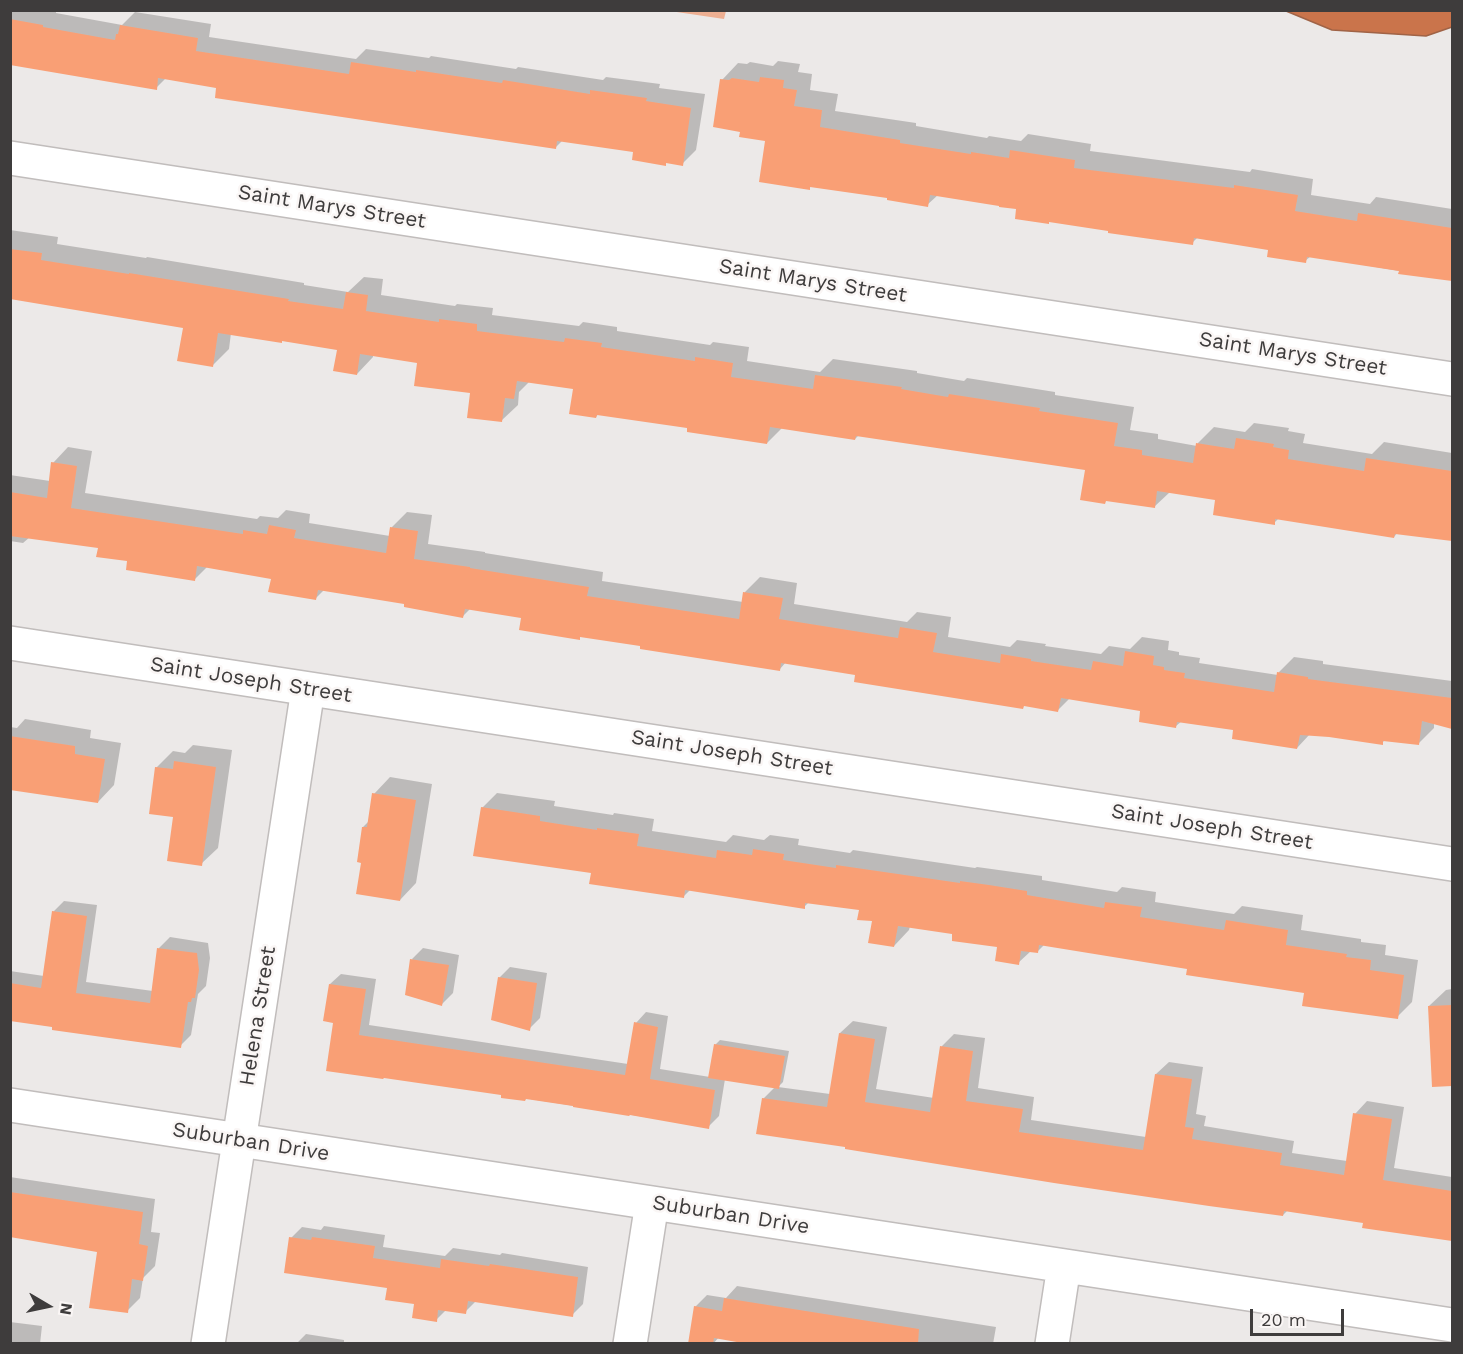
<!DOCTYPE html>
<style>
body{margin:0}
#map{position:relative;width:1463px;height:1354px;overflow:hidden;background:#ece9e8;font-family:"Work Sans",sans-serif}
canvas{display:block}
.frame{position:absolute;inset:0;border:12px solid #3e3c3c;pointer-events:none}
.north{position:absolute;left:18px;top:1276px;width:60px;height:60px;-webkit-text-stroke:4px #faf6f5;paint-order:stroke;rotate:99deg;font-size:16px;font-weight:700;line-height:24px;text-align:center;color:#3e3c3c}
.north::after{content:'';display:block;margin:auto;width:21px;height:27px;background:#3e3c3c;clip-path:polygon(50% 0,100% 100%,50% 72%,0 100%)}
.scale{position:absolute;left:1250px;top:1309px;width:94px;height:27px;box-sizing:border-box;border:3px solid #3e3c3c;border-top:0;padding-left:8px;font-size:18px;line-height:21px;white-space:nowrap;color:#3e3c3c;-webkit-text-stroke:4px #faf6f5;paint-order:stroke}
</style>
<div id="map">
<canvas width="1463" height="1354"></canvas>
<div class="frame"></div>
<div class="north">N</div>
<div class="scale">20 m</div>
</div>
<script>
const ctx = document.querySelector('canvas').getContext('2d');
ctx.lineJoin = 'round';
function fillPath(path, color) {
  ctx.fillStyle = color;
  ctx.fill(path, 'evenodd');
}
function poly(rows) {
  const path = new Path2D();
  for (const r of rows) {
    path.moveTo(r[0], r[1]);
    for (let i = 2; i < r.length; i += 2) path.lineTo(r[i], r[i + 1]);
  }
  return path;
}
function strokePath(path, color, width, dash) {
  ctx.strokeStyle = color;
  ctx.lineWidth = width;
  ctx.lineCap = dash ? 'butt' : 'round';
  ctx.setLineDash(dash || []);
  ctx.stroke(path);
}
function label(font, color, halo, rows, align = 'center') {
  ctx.font = font + ' "Work Sans",sans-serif';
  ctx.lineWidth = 5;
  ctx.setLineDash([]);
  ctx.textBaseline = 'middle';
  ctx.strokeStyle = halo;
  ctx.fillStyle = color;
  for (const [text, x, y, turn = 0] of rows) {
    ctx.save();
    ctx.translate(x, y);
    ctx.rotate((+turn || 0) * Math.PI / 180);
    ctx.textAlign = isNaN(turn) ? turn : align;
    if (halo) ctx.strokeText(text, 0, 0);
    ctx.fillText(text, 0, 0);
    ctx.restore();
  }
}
fillPath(poly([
 [670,11,726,10,726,11,724,19]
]), '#edaf92');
const water = poly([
 [1286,11,1452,11,1452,27,1426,36,1332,30,1286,11]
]);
fillPath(water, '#ca744b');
strokePath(water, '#a06346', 1.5);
fillPath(poly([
 [10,10,54,10,56,11,56,13,122,25,135,12,211,24,209,37,356,59,366,49,429,58,431,56,516,69,518,67,603,80,606,77,660,84,659,88,705,94,696,150,682,164,667,162,665,164,635,150,563,140,555,148,218,86,166,78,156,88,10,63],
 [778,61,800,64,798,72,812,74,810,90,838,94,835,111,916,123,916,126,987,138,989,136,1021,141,1028,134,1091,144,1090,151,1250,172,1252,169,1313,179,1311,195,1370,204,1376,197,1452,209,1452,280,1311,256,1305,261,1270,248,1198,237,1192,243,1110,230,1018,208,938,195,927,205,889,197,812,186,809,188,767,140,742,130,722,80,738,63,747,64,750,62,773,66],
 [10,230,58,237,57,244,146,258,147,257,304,283,304,285,348,292,364,277,383,279,381,295,455,306,457,304,493,308,492,315,579,326,583,322,617,327,617,331,710,345,713,342,749,347,747,361,820,372,833,359,917,371,917,373,964,381,967,378,1055,392,1055,395,1134,407,1130,430,1158,434,1158,439,1197,446,1198,443,1214,427,1245,432,1254,423,1289,428,1288,431,1305,434,1303,443,1372,454,1384,442,1452,453,1452,540,1398,532,1394,537,1279,518,1274,523,1217,499,1170,492,1154,507,1086,468,859,435,855,439,782,428,767,443,689,426,599,413,596,417,575,388,530,381,519,392,518,405,501,421,472,391,419,362,373,355,373,357,357,374,339,349,231,333,229,349,213,365,184,327,10,298],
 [68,447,92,451,85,493,257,519,260,516,278,518,286,510,310,514,309,523,390,536,392,527,407,512,432,515,428,544,485,552,485,553,603,572,602,581,743,602,745,592,760,577,797,583,794,604,907,622,917,612,951,617,948,637,1010,647,1017,640,1046,644,1045,646,1101,654,1109,646,1130,649,1142,637,1169,641,1168,650,1179,652,1179,655,1200,658,1199,663,1278,675,1279,672,1294,657,1323,661,1323,664,1452,681,1452,727,1434,722,1434,728,1418,744,1386,739,1382,743,1310,734,1297,748,1235,729,1182,721,1176,726,1142,709,1070,698,1058,710,857,674,786,662,780,669,642,645,581,636,579,638,522,617,470,609,463,616,405,603,324,590,316,598,273,577,207,567,195,579,129,560,99,547,30,537,23,543,10,541,10,475,50,481,53,463],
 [25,719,91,730,90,738,121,743,114,785,98,802,10,788,10,727,17,728],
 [193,745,232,750,218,848,201,864,175,816,156,768,173,751,185,753],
 [390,777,432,784,416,883,400,900,363,861,363,827,369,821,374,794],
 [497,793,555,801,554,806,613,815,614,813,654,819,652,831,726,842,733,835,764,840,770,835,799,839,798,845,850,853,853,850,975,868,977,867,1006,871,1042,876,1042,880,1117,892,1122,887,1156,892,1155,902,1207,910,1234,914,1242,906,1303,915,1301,930,1361,939,1361,942,1386,945,1385,955,1418,960,1412,1002,1397,1017,1306,992,1188,968,1044,945,1037,952,1031,951,1018,963,999,946,954,933,910,926,909,930,894,946,873,920,860,909,809,902,804,907,691,889,684,896,592,872,482,808],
 [64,901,97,905,86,982,153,991,159,948,170,937,208,943,210,958,206,986,198,994,191,1035,180,1046,10,1020,10,971,44,976,53,912],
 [423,948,459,955,453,993,442,1004,412,959],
 [510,967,547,973,540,1018,529,1029,499,978],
 [341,974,376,979,369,1025,628,1064,636,1023,646,1012,668,1016,660,1069,710,1077,715,1045,720,1040,789,1051,783,1082,778,1087,830,1094,840,1033,853,1021,887,1027,876,1089,934,1098,942,1046,954,1034,985,1038,978,1088,1034,1097,1031,1120,1146,1137,1156,1074,1169,1062,1203,1067,1196,1114,1206,1116,1204,1126,1294,1141,1292,1153,1347,1161,1355,1114,1367,1101,1404,1107,1394,1168,1452,1177,1452,1240,1364,1227,1365,1221,1288,1210,1283,1215,847,1146,763,1099,775,1087,725,1079,719,1116,708,1127,384,1076,335,1022,330,984],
 [1452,989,1452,1053,1452,1050,1431,1051,1429,1006,1446,990],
 [10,1177,155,1199,151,1232,160,1233,155,1266,143,1278,140,1298,127,1311,99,1250,10,1236],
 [324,1226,385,1235,383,1247,445,1256,453,1248,500,1255,502,1253,588,1267,583,1304,572,1315,477,1300,465,1312,447,1309,436,1320,416,1303,388,1287,291,1238,302,1227,321,1230],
 [737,1286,996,1327,993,1344,757,1344,719,1337,713,1344,708,1344,695,1307,707,1295,726,1298],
 [10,1322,42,1326,40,1344,10,1344],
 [306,1334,344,1340,344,1344,296,1344]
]), '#0003');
fillPath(poly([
 [10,19,43,25,43,27,115,40,116,34,118,34,120,25,198,38,196,51,349,74,351,62,416,72,416,70,502,83,503,80,590,94,590,90,647,98,646,101,691,108,683,166,666,163,666,166,632,160,633,152,557,141,556,149,215,98,216,88,158,78,157,90,10,65],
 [760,77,784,80,783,88,797,90,794,106,822,110,820,127,900,140,900,143,971,154,971,152,1009,158,1010,150,1075,160,1074,168,1234,188,1234,185,1298,195,1295,211,1357,221,1358,213,1452,228,1452,281,1398,274,1399,271,1307,257,1306,263,1267,257,1268,250,1194,238,1193,245,1108,233,1108,231,1049,222,1049,224,1015,219,1016,209,999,207,999,206,930,195,928,207,887,200,887,198,810,187,810,190,759,182,765,141,739,137,740,132,713,127,720,79,729,80,732,78,759,82],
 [10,249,42,253,41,260,129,274,129,273,289,299,288,301,343,309,346,292,368,295,366,311,439,322,439,319,477,324,477,331,564,342,565,338,602,343,601,347,695,361,695,357,733,363,731,377,813,389,815,375,902,387,901,389,948,397,949,394,1040,408,1039,411,1118,423,1114,446,1142,450,1142,455,1193,463,1196,443,1234,449,1236,438,1274,444,1273,447,1289,450,1288,459,1364,471,1366,458,1452,471,1452,541,1395,534,1394,538,1275,519,1275,525,1213,515,1215,500,1157,491,1155,508,1106,501,1105,504,1080,500,1085,470,856,436,855,440,770,427,767,444,687,432,687,428,597,415,596,418,569,414,573,389,517,381,514,399,505,398,502,422,467,418,470,393,414,386,417,363,360,354,357,375,333,371,337,350,282,341,282,343,218,333,213,367,177,361,183,328,10,299],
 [51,462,77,466,71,508,243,534,243,530,267,534,269,525,296,530,294,538,386,553,390,527,418,531,414,559,470,567,470,568,589,587,587,596,739,619,743,592,783,598,779,619,898,638,900,627,937,633,933,652,1000,663,1001,654,1031,659,1031,661,1091,670,1093,661,1123,666,1125,651,1154,656,1153,665,1164,667,1164,670,1185,673,1184,678,1274,692,1277,672,1308,677,1308,679,1452,698,1452,729,1422,721,1419,745,1383,741,1383,745,1329,737,1300,735,1297,749,1232,739,1233,730,1177,722,1176,728,1139,722,1140,711,1061,698,1058,712,1024,706,1023,709,854,682,855,675,781,663,780,671,640,649,640,646,580,637,580,640,519,630,521,618,465,609,463,618,404,607,404,604,318,590,316,600,268,592,271,579,197,566,195,581,126,570,127,561,96,557,98,548,10,536,10,492,47,498],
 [10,736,75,746,75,754,105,759,98,803,10,790],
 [174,761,216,767,202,866,167,861,173,817,149,814,155,767,173,769],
 [372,793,416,800,400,901,356,894,361,863,357,862,362,827,367,827],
 [481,807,540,816,540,821,597,830,597,828,639,834,637,846,716,858,717,850,752,855,753,849,784,854,783,860,836,868,836,865,960,883,960,881,989,885,1027,891,1027,895,1104,908,1105,902,1142,907,1140,917,1191,925,1224,930,1226,920,1288,930,1286,945,1347,954,1346,957,1371,960,1370,970,1404,975,1398,1019,1302,1006,1304,993,1186,975,1187,969,1039,945,1038,953,1021,951,1019,965,995,961,997,947,952,941,952,934,898,926,894,947,868,943,872,921,857,920,859,910,805,903,805,909,685,890,684,898,589,884,591,873,473,856],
 [52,911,87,916,76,993,150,1003,157,948,197,953,199,970,195,998,192,998,191,1002,188,1002,181,1048,52,1030,52,1027,10,1021,10,983,41,988],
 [410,959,449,965,442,1006,405,995],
 [498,977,537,983,530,1031,491,1020],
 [329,984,366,989,359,1035,625,1075,634,1022,658,1027,650,1079,715,1090,709,1129,630,1115,629,1116,573,1107,573,1106,526,1099,525,1101,501,1098,501,1095,384,1078,383,1079,326,1071,333,1023,323,1021],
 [1452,1005,1452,1086,1432,1087,1428,1006],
 [839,1033,875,1039,865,1102,930,1112,940,1046,973,1051,966,1101,1023,1109,1019,1132,1143,1150,1155,1074,1192,1079,1185,1127,1194,1128,1192,1139,1282,1153,1280,1165,1344,1175,1353,1113,1392,1119,1383,1180,1452,1191,1452,1241,1362,1228,1363,1223,1284,1211,1283,1216,1209,1206,1054,1183,845,1149,845,1147,756,1134,762,1098,827,1107],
 [714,1044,785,1056,779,1089,708,1078],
 [10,1192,143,1212,139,1244,148,1246,143,1281,132,1279,128,1313,89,1308,97,1252,10,1237],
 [289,1237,311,1240,312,1237,375,1246,373,1258,440,1268,441,1259,489,1266,490,1264,578,1277,573,1317,468,1301,466,1314,438,1310,437,1322,412,1318,414,1304,385,1300,387,1288,284,1273],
 [724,1298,919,1329,918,1344,748,1344,714,1338,713,1344,688,1344,694,1306,722,1311]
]), '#f99f75');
const street = poly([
 [10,158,1452,379],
 [10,643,1452,864],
 [10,1105,1452,1325],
 [208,1344,308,689],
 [630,1344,652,1203],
 [1052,1344,1064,1266]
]);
strokePath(street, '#c1bdbc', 36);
strokePath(street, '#fff', 33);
label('21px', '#3e3c3c', '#faf6f5', [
 ["Saint Marys Street",332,207,9],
 ["Saint Marys Street",813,281,9],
 ["Saint Marys Street",1293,354,9],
 ["Saint Joseph Street",251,680,9],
 ["Saint Joseph Street",732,753,9],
 ["Saint Joseph Street",1212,827,9],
 ["Helena Street",258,1016,-81],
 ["Suburban Drive",251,1142,9],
 ["Suburban Drive",731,1215,9]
]);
</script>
